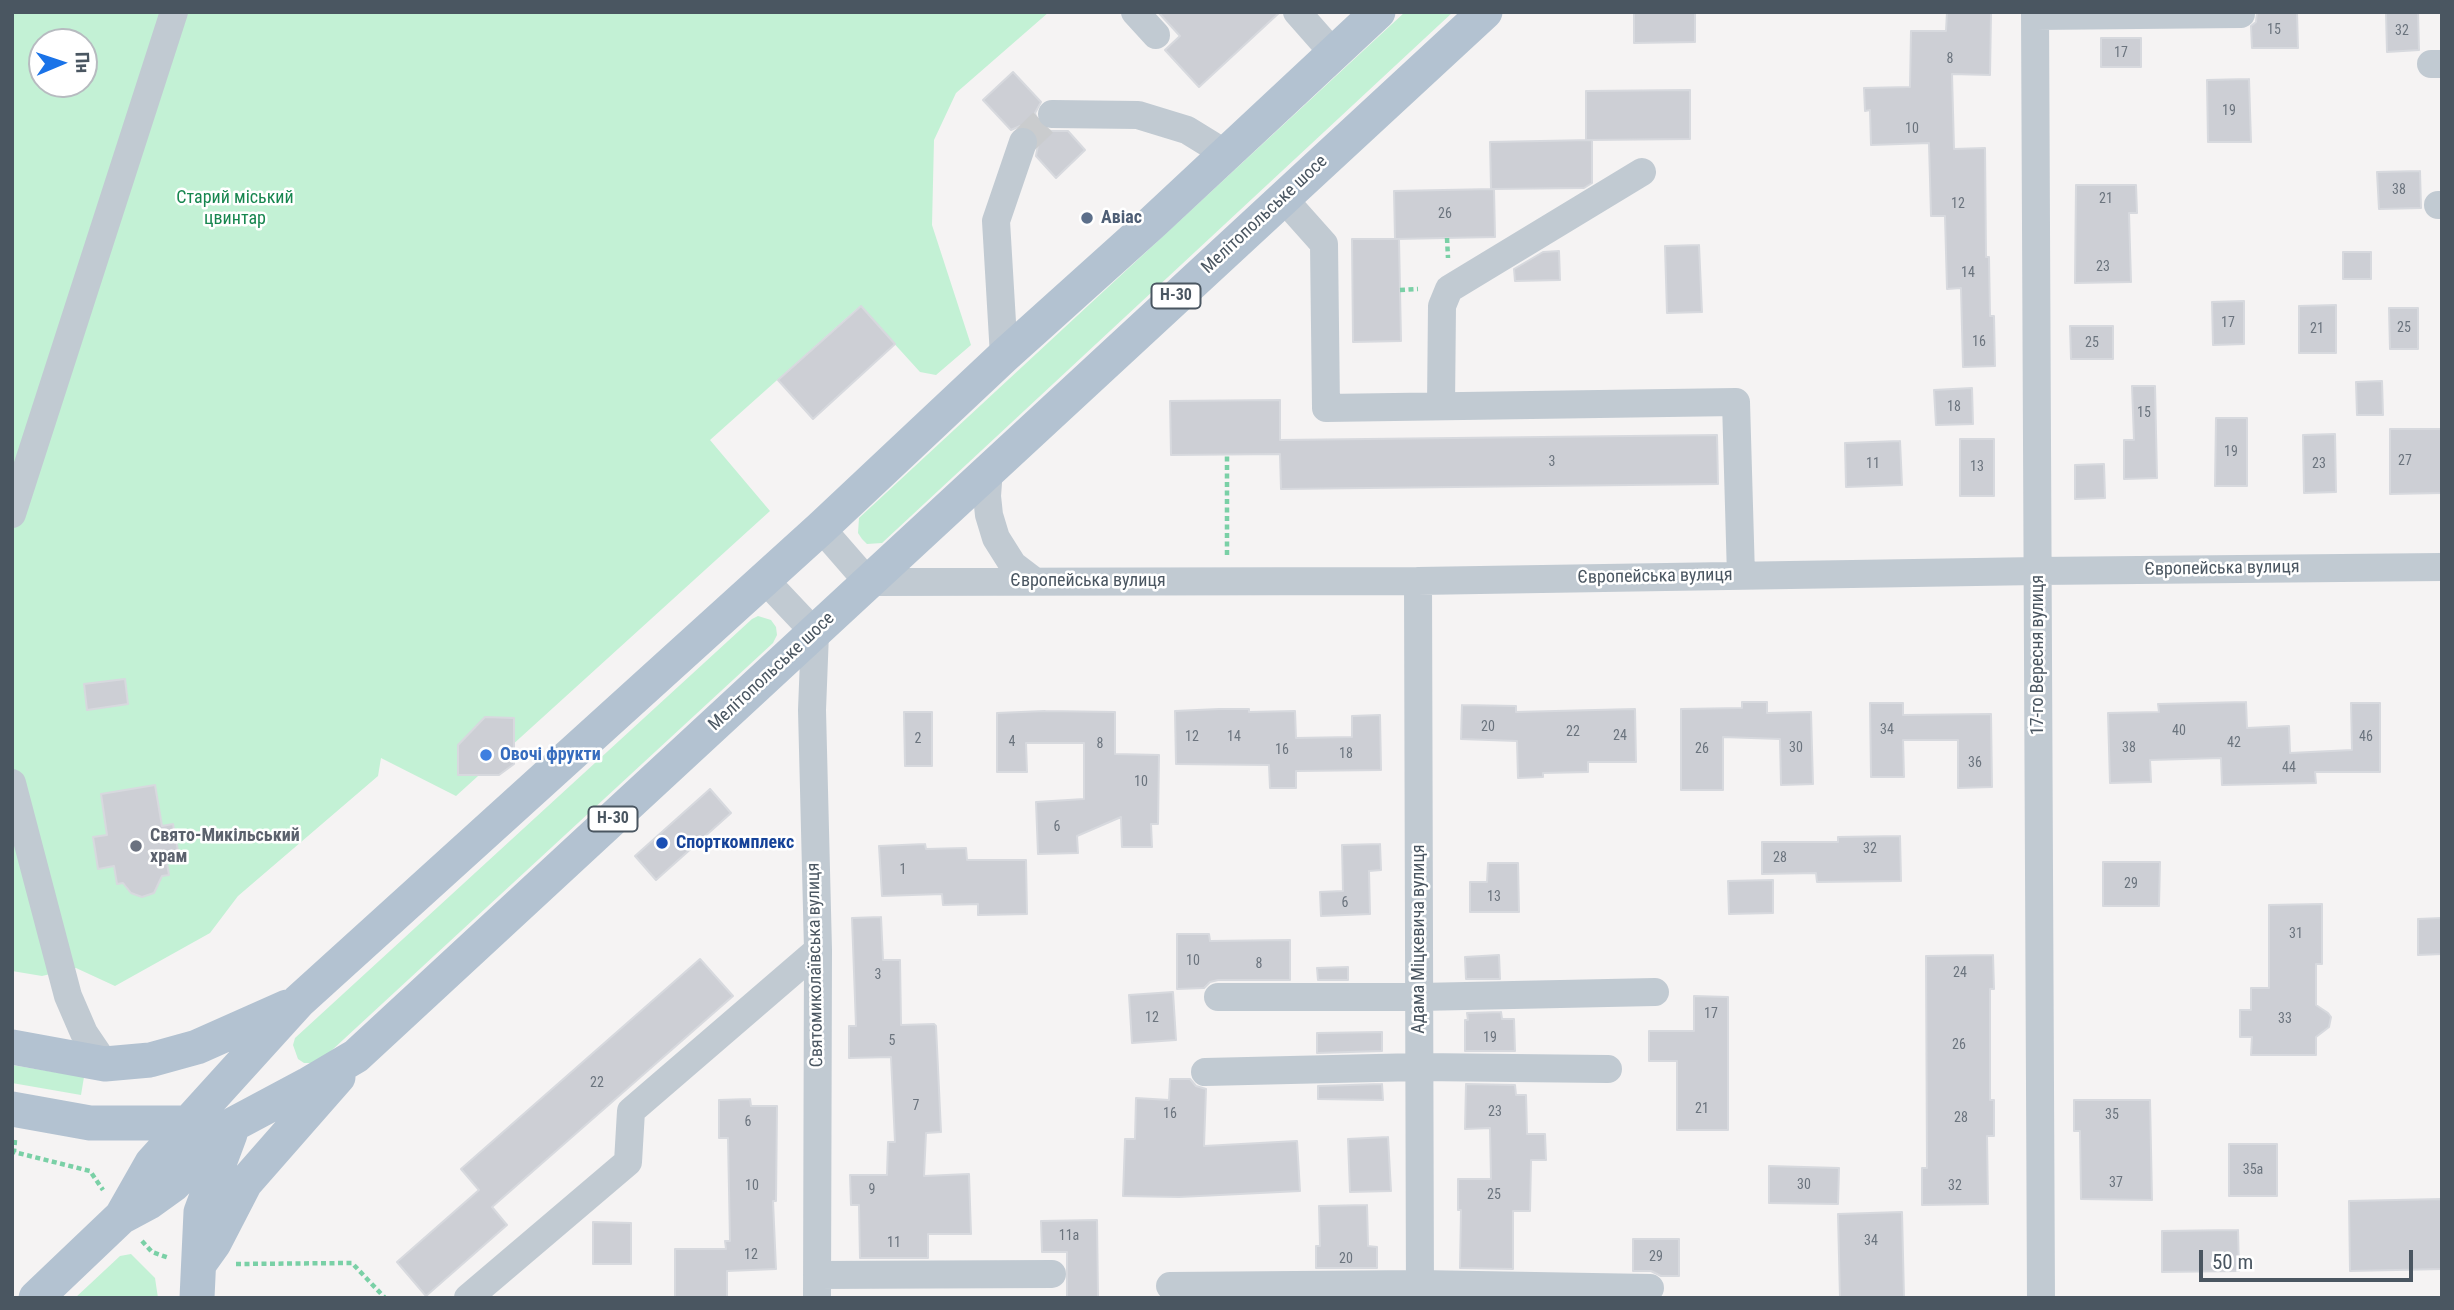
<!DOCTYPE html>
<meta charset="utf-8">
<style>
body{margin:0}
#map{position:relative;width:2454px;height:1310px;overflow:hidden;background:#f5f3f3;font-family:"Roboto Condensed",sans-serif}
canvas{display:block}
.frame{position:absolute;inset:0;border:14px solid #4a5661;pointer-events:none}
.north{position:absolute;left:28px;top:28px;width:70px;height:70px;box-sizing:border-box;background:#fff;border:2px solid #b7bbc0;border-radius:50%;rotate:88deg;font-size:19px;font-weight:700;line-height:28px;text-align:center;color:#4a5661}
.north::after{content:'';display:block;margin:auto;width:24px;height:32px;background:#1a73e8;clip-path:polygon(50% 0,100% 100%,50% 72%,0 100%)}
.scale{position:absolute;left:2199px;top:1250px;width:214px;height:32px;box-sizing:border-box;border:4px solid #4a5661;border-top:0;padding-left:9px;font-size:21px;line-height:24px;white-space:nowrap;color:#4a5661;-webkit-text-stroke:5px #fff;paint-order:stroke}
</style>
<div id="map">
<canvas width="2454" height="1310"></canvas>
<div class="frame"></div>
<div class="north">Пн</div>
<div class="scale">50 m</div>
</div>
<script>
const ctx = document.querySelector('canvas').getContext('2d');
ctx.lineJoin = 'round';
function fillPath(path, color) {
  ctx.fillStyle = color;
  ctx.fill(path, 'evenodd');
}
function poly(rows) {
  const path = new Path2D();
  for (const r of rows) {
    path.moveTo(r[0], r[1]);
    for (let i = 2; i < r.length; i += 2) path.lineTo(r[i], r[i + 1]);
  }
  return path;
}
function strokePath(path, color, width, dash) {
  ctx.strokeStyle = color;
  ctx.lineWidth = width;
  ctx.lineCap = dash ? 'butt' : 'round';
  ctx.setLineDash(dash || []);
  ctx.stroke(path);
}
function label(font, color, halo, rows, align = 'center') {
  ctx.font = font + ' "Roboto Condensed",sans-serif';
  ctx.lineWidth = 5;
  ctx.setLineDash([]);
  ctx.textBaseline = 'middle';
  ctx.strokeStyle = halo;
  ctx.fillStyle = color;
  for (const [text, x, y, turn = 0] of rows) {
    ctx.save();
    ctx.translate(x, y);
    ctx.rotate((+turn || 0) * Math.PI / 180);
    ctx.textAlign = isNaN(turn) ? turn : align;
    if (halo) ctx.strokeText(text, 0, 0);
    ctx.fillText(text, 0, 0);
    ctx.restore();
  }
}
fillPath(poly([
 [12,12,1049,12,956,93,934,140,932,225,971,345,936,375,920,372,860,306,710,440,770,511,456,796,381,758,378,776,238,896,210,933,115,986,76,968,42,976,12,971],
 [42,42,84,42,84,84,42,84],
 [1405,12,1453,12,882,543,867,544,862,539,858,533,859,518],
 [758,616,771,620,776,627,777,635,773,643,318,1063,304,1063,298,1059,293,1045,295,1038,752,619],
 [12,1065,84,1077,81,1095,12,1083],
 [131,1254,155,1278,158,1298,75,1298,120,1256]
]), '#c3f1d5');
const building = poly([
 [1158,12,1280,12,1199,87,1165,50,1180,36,1158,12],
 [1634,12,1695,12,1695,42,1634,43,1634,12],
 [1947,12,1991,13,1990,75,1952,74,1954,149,1985,148,1986,257,1989,257,1990,316,1994,316,1995,366,1963,367,1961,288,1947,289,1945,216,1931,216,1929,143,1871,145,1870,110,1865,111,1864,88,1910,87,1911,31,1946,31,1947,12],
 [2257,12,2297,12,2298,48,2252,48,2251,26,2256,22,2257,12],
 [2386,12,2418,12,2419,50,2387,52,2386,12],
 [2101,38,2141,38,2141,67,2101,67,2101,38],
 [1013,72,1041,102,1035,113,1038,123,1044,129,1051,131,1068,131,1085,150,1056,178,1036,156,1039,139,1035,131,1028,126,1020,126,1011,130,983,100,1013,72],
 [2249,79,2251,142,2208,142,2207,80,2249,79],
 [1690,90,1690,139,1586,140,1586,91,1690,90],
 [1592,140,1592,183,1584,188,1491,189,1490,142,1592,140],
 [2420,171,2421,208,2379,209,2377,172,2420,171],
 [2076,185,2136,185,2137,213,2129,213,2131,282,2075,283,2076,185],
 [1494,189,1495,237,1395,239,1394,191,1494,189],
 [1352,239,1399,239,1401,341,1353,342,1352,239],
 [1699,245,1702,312,1667,313,1665,246,1699,245],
 [1559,251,1560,280,1515,281,1514,269,1543,252,1559,251],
 [2343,252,2371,252,2371,279,2343,279,2343,252],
 [2244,301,2244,344,2213,345,2212,302,2244,301],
 [2336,305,2336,353,2299,353,2299,306,2336,305],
 [861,306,895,344,813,419,778,380,861,306],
 [2389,308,2418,308,2418,349,2390,349,2389,308],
 [2070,326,2113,326,2113,359,2071,359,2070,326],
 [2382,381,2383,415,2357,415,2356,382,2382,381],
 [2132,386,2155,386,2157,478,2124,479,2124,440,2134,440,2132,386],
 [1972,388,1973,424,1936,425,1934,390,1972,388],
 [1280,400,1280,440,1717,435,1718,484,1281,489,1280,454,1171,455,1170,401,1280,400],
 [2216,418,2247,418,2247,486,2215,486,2216,418],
 [2390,429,2442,429,2442,493,2390,494,2390,429],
 [2335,434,2336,492,2304,493,2303,435,2335,434],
 [1960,439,1994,439,1994,496,1960,496,1960,439],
 [1900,441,1902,485,1846,487,1845,443,1900,441],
 [2104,464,2105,498,2075,499,2075,465,2104,464],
 [125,679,128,704,87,710,84,684,125,679],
 [1742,702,1767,702,1767,713,1811,712,1813,784,1781,785,1780,739,1723,737,1723,790,1681,790,1681,709,1742,708,1742,702],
 [2246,702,2247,728,2289,726,2290,753,2352,750,2351,703,2380,703,2380,772,2315,772,2316,783,2222,785,2221,758,2150,760,2151,782,2110,783,2108,713,2159,712,2158,704,2246,702],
 [1870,703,1903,703,1903,715,1991,714,1992,787,1958,788,1958,740,1903,740,1904,777,1871,777,1870,703],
 [1462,705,1516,706,1516,712,1635,709,1636,762,1588,762,1588,772,1543,773,1543,777,1518,778,1517,741,1461,739,1462,705],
 [1219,709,1249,709,1249,712,1295,711,1296,738,1352,737,1352,716,1380,715,1381,770,1296,771,1296,788,1270,788,1269,765,1176,764,1175,711,1219,709],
 [1045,711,1115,712,1115,754,1159,755,1158,824,1151,824,1152,847,1122,847,1121,817,1077,836,1078,853,1038,854,1036,802,1084,799,1084,743,1026,743,1027,772,997,772,997,713,1045,711],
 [904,712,932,712,932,766,905,766,904,712],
 [485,717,514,718,514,764,499,775,458,775,458,745,485,717],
 [155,785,162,826,173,824,179,856,166,858,169,875,162,876,154,893,142,897,131,893,123,883,117,884,114,866,98,869,93,837,107,835,101,794,155,785],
 [710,789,731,813,656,880,635,856,710,789],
 [1900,836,1901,881,1817,882,1816,873,1762,874,1762,842,1838,842,1838,837,1900,836],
 [925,844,926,849,966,848,967,860,1026,860,1027,914,978,915,978,904,943,905,942,894,882,896,879,846,925,844],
 [1380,844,1381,870,1369,871,1370,914,1321,916,1320,892,1343,891,1342,845,1380,844],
 [2103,862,2160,862,2159,906,2103,906,2103,862],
 [1488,863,1518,863,1519,912,1470,912,1470,882,1487,882,1488,863],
 [1773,880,1773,913,1729,914,1728,881,1773,880],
 [2322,904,2322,964,2316,964,2316,1005,2328,1013,2331,1017,2329,1027,2316,1037,2316,1055,2251,1055,2252,1037,2240,1037,2240,1010,2251,1010,2251,988,2269,988,2269,905,2322,904],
 [881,917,883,960,900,960,901,1025,934,1024,936,1026,941,1132,926,1133,924,1176,969,1174,971,1234,928,1234,928,1258,860,1258,859,1205,851,1205,850,1175,887,1175,888,1142,895,1142,891,1057,849,1058,849,1026,856,1026,852,918,881,917],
 [2442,918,2442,954,2418,955,2418,919,2442,918],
 [1177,934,1209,934,1210,941,1290,940,1290,980,1218,980,1210,982,1204,988,1177,989,1177,934],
 [1499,955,1500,979,1466,979,1465,957,1499,955],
 [1993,955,1994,989,1990,989,1990,1100,1994,1100,1994,1136,1987,1136,1988,1204,1922,1205,1922,1168,1927,1168,1926,956,1993,955],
 [700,959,733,996,492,1207,507,1225,426,1296,397,1262,479,1190,461,1169,700,959],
 [1348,967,1348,980,1318,980,1317,968,1348,967],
 [1173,992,1176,1040,1132,1043,1129,995,1173,992],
 [1694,996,1728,997,1728,1130,1677,1130,1677,1061,1649,1061,1649,1031,1694,1031,1694,996],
 [1501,1012,1502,1019,1514,1019,1515,1051,1465,1051,1465,1020,1468,1020,1467,1013,1501,1012],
 [1382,1032,1382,1051,1317,1053,1317,1033,1382,1032],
 [1170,1079,1190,1079,1196,1086,1206,1089,1204,1146,1297,1141,1300,1191,1179,1197,1123,1196,1125,1139,1135,1139,1136,1098,1169,1100,1170,1079],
 [1382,1084,1383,1100,1318,1099,1318,1086,1382,1084],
 [1466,1084,1515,1085,1516,1095,1526,1095,1527,1134,1545,1134,1546,1160,1531,1160,1530,1211,1513,1211,1513,1269,1460,1268,1461,1210,1458,1210,1458,1179,1491,1179,1490,1128,1465,1129,1466,1084],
 [750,1099,751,1106,777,1106,776,1201,773,1201,776,1269,727,1271,727,1298,675,1298,675,1249,726,1249,725,1241,730,1241,728,1138,719,1138,719,1100,750,1099],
 [2074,1100,2150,1100,2152,1200,2081,1199,2080,1131,2074,1131,2074,1100],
 [1388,1137,1391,1191,1350,1192,1348,1139,1388,1137],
 [2229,1144,2277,1144,2277,1196,2229,1196,2229,1144],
 [1769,1166,1839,1168,1838,1204,1769,1203,1769,1166],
 [2442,1199,2442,1269,2350,1271,2349,1201,2442,1199],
 [1367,1205,1368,1246,1377,1247,1377,1268,1316,1268,1316,1246,1320,1246,1319,1206,1367,1205],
 [1902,1212,1904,1298,1840,1298,1838,1214,1902,1212],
 [1097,1220,1098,1298,1067,1298,1067,1252,1042,1252,1041,1221,1097,1220],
 [593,1222,631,1223,631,1264,593,1264,593,1222],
 [2238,1230,2239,1271,2162,1272,2162,1231,2238,1230],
 [1633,1239,1679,1239,1679,1276,1661,1276,1651,1271,1633,1271,1633,1239]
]);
fillPath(building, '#cdcfd5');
strokePath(building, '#d7d9de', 2);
strokePath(poly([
 [1023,142,1052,114]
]), '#caccce', 28, [28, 14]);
strokePath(poly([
 [1447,238,1448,258],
 [1400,290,1418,289],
 [1227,555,1227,454],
 [15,1140,14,1152,90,1171,103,1190],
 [142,1241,152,1252,169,1258],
 [236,1264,352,1263,385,1298]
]), '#7ad0a6', 4.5, [5, 3.5]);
strokePath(poly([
 [1135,12,1156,35],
 [1297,12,1334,54],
 [2035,12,2041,1298],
 [2035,16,2241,14],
 [2431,64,2442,64],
 [1052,114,1138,115,1187,130,1226,154],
 [1283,198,1324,244,1326,408,1736,402,1741,576],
 [2438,205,2442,205],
 [1004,356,996,221,1023,142],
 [1441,406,1442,306,1449,289,1642,172],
 [989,469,987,496,989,515,996,538,1013,565,1034,581],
 [12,514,174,12],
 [821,528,868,582,1418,581,2038,571,2442,567],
 [764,579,815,633,812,710,818,950,817,1298],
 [1418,581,1420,1298],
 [12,783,68,996,84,1033,105,1064],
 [1218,997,1419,997,1655,992],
 [1205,1072,1419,1067,1608,1069],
 [817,1275,1052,1274],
 [1170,1286,1420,1284,1650,1288],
 [468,1298,628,1162,631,1111,818,950]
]), '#c1cad2', 28);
strokePath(poly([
 [12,1047,105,1064,150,1060,197,1047,287,1007],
 [12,1109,90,1123,203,1123],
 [123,1214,152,1163,299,1001,821,528,1004,356,1153,222,1378,12],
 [199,1264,214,1243,245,1183,338,1077],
 [36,1298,121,1217,149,1202,174,1184,234,1124,307,1085,356,1056,1485,12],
 [197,1298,201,1212,230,1134]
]), '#b3c2d1', 35);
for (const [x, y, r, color] of [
 [1087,218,7,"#5c6f8a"],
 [486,755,7,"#3f7fe0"],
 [662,843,7,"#1a4fb4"],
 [136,846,7,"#6b7280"]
]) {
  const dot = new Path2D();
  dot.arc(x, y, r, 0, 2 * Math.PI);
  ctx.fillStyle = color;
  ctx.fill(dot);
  strokePath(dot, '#fff', 2.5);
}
label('14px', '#6b747e', null, [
 ["15",2274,30],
 ["32",2402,31],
 ["17",2121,53],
 ["8",1950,59],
 ["19",2229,111],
 ["10",1912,129],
 ["38",2399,190],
 ["21",2106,199],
 ["12",1958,204],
 ["26",1445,214],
 ["23",2103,267],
 ["14",1968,273],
 ["17",2228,323],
 ["25",2404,328],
 ["21",2317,329],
 ["16",1979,342],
 ["25",2092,343],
 ["18",1954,407],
 ["15",2144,413],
 ["19",2231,452],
 ["27",2405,461],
 ["3",1552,462],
 ["11",1873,464],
 ["23",2319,464],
 ["13",1977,467],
 ["20",1488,727],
 ["34",1887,730],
 ["40",2179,731],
 ["22",1573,732],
 ["24",1620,736],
 ["12",1192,737],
 ["14",1234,737],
 ["46",2366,737],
 ["2",918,739],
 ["4",1012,742],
 ["42",2234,743],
 ["8",1100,744],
 ["30",1796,748],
 ["38",2129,748],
 ["26",1702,749],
 ["16",1282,750],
 ["18",1346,754],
 ["36",1975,763],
 ["44",2289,768],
 ["10",1141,782],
 ["6",1057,827],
 ["32",1870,849],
 ["28",1780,858],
 ["1",903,870],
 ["29",2131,884],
 ["13",1494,897],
 ["6",1345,903],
 ["31",2296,934],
 ["10",1193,961],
 ["8",1259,964],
 ["24",1960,973],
 ["3",878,975],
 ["17",1711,1014],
 ["12",1152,1018],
 ["33",2285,1019],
 ["19",1490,1038],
 ["5",892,1041],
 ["26",1959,1045],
 ["22",597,1083],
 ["7",916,1106],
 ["21",1702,1109],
 ["23",1495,1112],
 ["16",1170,1114],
 ["35",2112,1115],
 ["28",1961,1118],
 ["6",748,1122],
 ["35а",2253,1170],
 ["37",2116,1183],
 ["30",1804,1185],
 ["10",752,1186],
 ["32",1955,1186],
 ["9",872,1190],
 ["25",1494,1195],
 ["11а",1069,1236],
 ["34",1871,1241],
 ["11",894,1243],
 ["12",751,1255],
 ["29",1656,1257],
 ["20",1346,1259]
]);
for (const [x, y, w] of [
 [1176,296,49],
 [613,819,49]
]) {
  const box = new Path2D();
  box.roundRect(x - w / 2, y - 12.5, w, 25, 5);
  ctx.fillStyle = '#fff';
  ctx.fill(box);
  strokePath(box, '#4a5661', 2);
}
label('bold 16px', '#4a5661', null, [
 ["Н-30",1176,296],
 ["Н-30",613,819]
]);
label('18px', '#17864f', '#fff', [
 ["Старий міський",235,198],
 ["цвинтар",235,219]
]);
label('18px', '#4a5661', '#fff', [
 ["Мелітопольське шосе",1265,215,-43],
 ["Європейська вулиця",2222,569,-1],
 ["Європейська вулиця",1655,577,-1],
 ["Європейська вулиця",1088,581],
 ["17-го Вересня вулиця",2038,655,-90],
 ["Мелітопольське шосе",772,672,-43],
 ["Адама Міцкевича вулиця",1419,939,-90],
 ["Святомиколаївська вулиця",816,965,-91]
]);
label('bold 18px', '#4e5e75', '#fff', [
 ["Авіас",1101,218]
], 'left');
label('bold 18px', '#366cbe', '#fff', [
 ["Овочі фрукти",500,755]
], 'left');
label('bold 18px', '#5b616d', '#fff', [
 ["Свято-Микільський",150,836],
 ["храм",150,857]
], 'left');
label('bold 18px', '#164399', '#fff', [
 ["Спорткомплекс",676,843]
], 'left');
</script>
